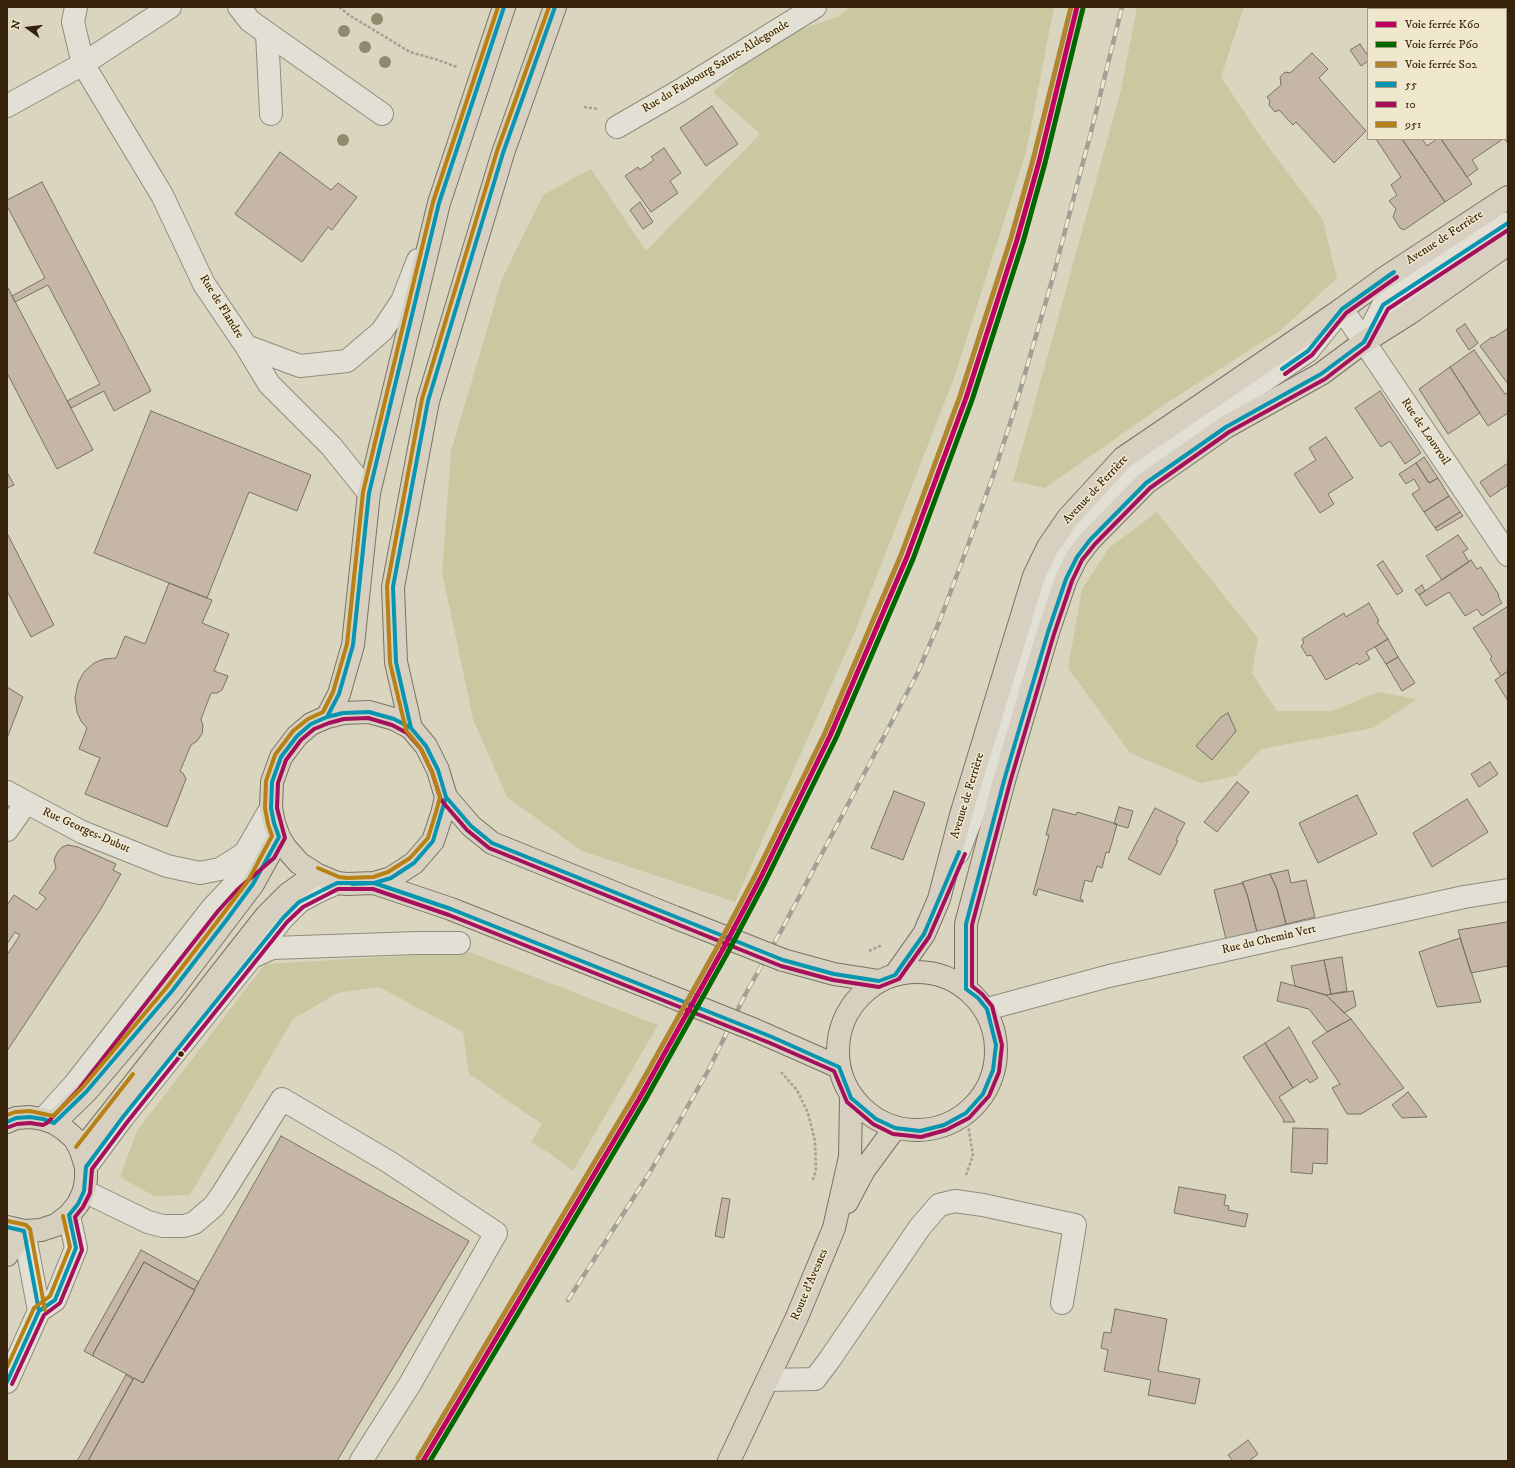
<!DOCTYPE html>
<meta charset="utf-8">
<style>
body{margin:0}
#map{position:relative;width:1515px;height:1468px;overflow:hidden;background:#dad5bf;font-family:"IM FELL DW Pica",serif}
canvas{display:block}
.frame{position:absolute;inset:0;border:8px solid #37220c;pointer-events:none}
.legend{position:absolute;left:1367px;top:8px;width:140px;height:132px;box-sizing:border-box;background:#efe8ce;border:1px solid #a59980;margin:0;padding:5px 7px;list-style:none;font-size:12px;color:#37220c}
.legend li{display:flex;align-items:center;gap:8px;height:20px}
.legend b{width:20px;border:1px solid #a59980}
.north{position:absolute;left:8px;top:8px;width:40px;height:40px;-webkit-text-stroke:3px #efe8ce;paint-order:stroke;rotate:285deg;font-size:11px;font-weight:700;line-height:16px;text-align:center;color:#37220c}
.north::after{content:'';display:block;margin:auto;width:14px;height:18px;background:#37220c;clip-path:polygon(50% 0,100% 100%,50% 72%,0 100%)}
</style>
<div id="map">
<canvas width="1515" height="1468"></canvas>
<div class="frame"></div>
<ul class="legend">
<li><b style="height:5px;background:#bf005f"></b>Voie ferrée K60</li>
<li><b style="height:5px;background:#060"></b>Voie ferrée P60</li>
<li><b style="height:5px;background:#b1842f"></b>Voie ferrée S02</li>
<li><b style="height:5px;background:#0895b1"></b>55</li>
<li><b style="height:5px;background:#a50f5b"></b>10</li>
<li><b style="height:5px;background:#b88114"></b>951</li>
</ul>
<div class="north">N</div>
</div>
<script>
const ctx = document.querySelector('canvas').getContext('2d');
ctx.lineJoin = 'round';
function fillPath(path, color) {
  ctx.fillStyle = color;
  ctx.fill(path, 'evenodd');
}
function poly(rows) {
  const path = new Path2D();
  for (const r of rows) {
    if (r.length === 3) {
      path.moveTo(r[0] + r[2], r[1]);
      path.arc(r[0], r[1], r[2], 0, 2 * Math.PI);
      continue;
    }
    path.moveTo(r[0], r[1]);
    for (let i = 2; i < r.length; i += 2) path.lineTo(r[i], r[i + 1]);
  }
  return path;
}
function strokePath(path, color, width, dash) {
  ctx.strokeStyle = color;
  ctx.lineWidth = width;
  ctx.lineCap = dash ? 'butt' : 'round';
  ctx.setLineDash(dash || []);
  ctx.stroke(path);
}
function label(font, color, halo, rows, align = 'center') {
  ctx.font = font + ' "IM FELL DW Pica",serif';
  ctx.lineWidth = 3;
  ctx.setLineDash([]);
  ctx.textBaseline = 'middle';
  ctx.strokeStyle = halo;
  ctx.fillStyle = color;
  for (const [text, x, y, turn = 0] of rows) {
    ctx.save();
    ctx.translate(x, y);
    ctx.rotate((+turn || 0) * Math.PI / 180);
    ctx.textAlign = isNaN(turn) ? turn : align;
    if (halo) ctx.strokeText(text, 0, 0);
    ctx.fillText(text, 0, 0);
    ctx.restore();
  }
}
fillPath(poly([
 [850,7,1054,7,1026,152,954,378,854,634,735,902,582,851,507,797,473,719,442,572,451,451,502,279,543,195,591,169,646,251,760,134,713,92,774,38,838,17],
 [1137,7,1244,7,1221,77,1261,137,1323,220,1337,278,1281,330,1162,406,1045,488,1013,481,1121,90],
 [1157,512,1258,638,1252,673,1277,711,1332,711,1378,692,1417,699,1373,728,1261,749,1236,776,1201,783,1130,753,1068,668,1082,589,1109,548],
 [470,952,658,1025,573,1171,549,1153,531,1142,542,1124,469,1074,463,1032,379,987,338,993,293,1019,190,1195,154,1196,120,1177,137,1131,265,964]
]), '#cac8a1');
const building = poly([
 [1440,7,1468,7,1465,9,1442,9,1440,7],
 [1484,7,1508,7,1508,37,1506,34,1506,9,1481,9,1484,7],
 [1360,44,1368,56,1368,61,1361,66,1350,50,1360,44],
 [1312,53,1328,69,1319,78,1366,131,1334,163,1296,122,1293,125,1279,110,1275,112,1269,105,1270,101,1267,97,1281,85,1280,77,1285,72,1290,73,1312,53],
 [712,106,738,144,706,166,680,128,712,106],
 [1506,115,1508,118,1508,144,1505,139,1506,115],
 [1376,139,1402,139,1445,202,1404,230,1400,228,1393,217,1396,209,1389,201,1397,195,1391,185,1401,177,1376,139],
 [1402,139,1422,139,1427,146,1437,139,1441,139,1472,184,1445,202,1402,139],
 [1441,139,1503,139,1472,160,1478,169,1467,177,1441,139],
 [664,148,681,173,670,181,678,193,651,212,625,176,638,167,640,170,654,160,651,157,664,148],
 [280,152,331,190,338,183,357,197,332,230,328,227,302,262,235,214,280,152],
 [42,182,151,391,114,411,104,391,71,408,67,401,100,384,48,285,15,302,12,296,45,278,7,206,7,200,42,182],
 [640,202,653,222,643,229,630,210,640,202],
 [7,286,93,450,57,469,7,373,7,286],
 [1465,324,1478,343,1469,350,1456,330,1465,324],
 [1507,329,1508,330,1508,384,1480,346,1492,337,1493,338,1507,329],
 [1474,350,1505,394,1508,393,1508,413,1488,426,1450,367,1474,350],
 [1450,367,1480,413,1448,434,1419,389,1450,367],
 [1380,391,1421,453,1405,464,1390,441,1381,447,1355,408,1380,391],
 [151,411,311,475,297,511,249,492,207,598,94,553,151,411],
 [1326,437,1353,478,1328,494,1334,504,1320,513,1294,474,1316,460,1309,448,1326,437],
 [1424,457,1438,478,1429,483,1416,463,1424,457],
 [1416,463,1429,483,1438,478,1449,496,1424,512,1412,494,1420,489,1414,479,1406,484,1399,474,1416,463],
 [1508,463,1508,485,1490,497,1480,482,1508,463],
 [7,472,14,485,7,488,7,472],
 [1449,496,1460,512,1435,528,1424,512,1449,496],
 [1460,512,1463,516,1437,531,1435,528,1460,512],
 [7,533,54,625,31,637,7,591,7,533],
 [1458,535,1468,549,1463,552,1469,562,1442,580,1426,556,1458,535],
 [1471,560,1477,569,1481,567,1499,595,1498,596,1502,603,1482,616,1477,609,1465,616,1449,592,1426,606,1419,595,1471,560],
 [1383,561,1403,591,1397,595,1377,565,1383,561],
 [169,583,212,600,202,623,229,634,214,671,228,676,222,690,217,693,211,693,201,719,203,726,202,734,197,741,191,745,180,771,183,773,186,779,167,827,85,794,100,758,79,749,87,728,81,721,77,712,75,698,78,683,84,672,94,663,104,659,116,658,125,636,145,644,169,583],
 [1422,585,1425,591,1419,595,1415,590,1422,585],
 [1369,603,1379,621,1377,622,1388,639,1366,652,1370,659,1359,665,1357,663,1326,680,1311,655,1307,656,1301,646,1304,643,1302,639,1344,613,1346,617,1369,603],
 [1507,607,1508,609,1508,671,1501,676,1490,659,1492,657,1473,628,1507,607],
 [1388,639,1398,657,1386,664,1375,647,1388,639],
 [1398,657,1415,683,1402,691,1386,664,1398,657],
 [1508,671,1508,701,1495,680,1508,671],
 [7,687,23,697,7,738,7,687],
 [1228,713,1236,731,1212,760,1196,746,1221,717,1228,713],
 [1490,762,1498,774,1479,787,1471,774,1490,762],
 [1237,782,1249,792,1217,832,1204,822,1237,782],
 [894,791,925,803,903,860,871,848,894,791],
 [1357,795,1377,834,1318,863,1299,823,1357,795],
 [1467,799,1488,832,1432,867,1413,833,1467,799],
 [1119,807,1133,811,1128,828,1114,824,1119,807],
 [1155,808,1185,823,1176,840,1178,841,1160,875,1128,859,1155,808],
 [1053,809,1076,815,1077,812,1117,824,1109,853,1106,852,1102,868,1097,866,1092,882,1085,880,1080,899,1083,900,1083,902,1038,889,1036,896,1033,894,1049,835,1046,835,1053,809],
 [68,845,78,847,116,864,113,870,121,874,99,912,7,1051,7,955,20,935,15,932,7,944,7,905,14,895,37,910,46,898,39,893,56,868,54,860,57,853,62,847,68,845],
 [1288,870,1291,883,1306,880,1315,917,1286,924,1277,889,1270,874,1288,870],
 [1270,874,1277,889,1286,924,1257,932,1247,894,1242,882,1270,874],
 [1243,883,1247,894,1257,932,1226,939,1214,890,1243,883],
 [1507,922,1508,926,1508,970,1507,966,1471,973,1458,930,1507,922],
 [1460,938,1481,1002,1437,1007,1419,952,1460,938],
 [1342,957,1347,991,1331,994,1324,960,1342,957],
 [1324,960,1331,994,1326,995,1295,986,1291,966,1324,960],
 [1281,982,1326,995,1351,1019,1327,1032,1309,1009,1277,1001,1281,982],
 [1353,991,1356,1006,1344,1013,1326,995,1353,991],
 [1351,1019,1404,1088,1361,1114,1347,1114,1332,1088,1340,1084,1312,1042,1327,1032,1351,1019],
 [1289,1027,1318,1078,1310,1083,1307,1079,1293,1088,1265,1043,1289,1027],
 [1265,1043,1293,1088,1279,1097,1295,1122,1283,1122,1284,1120,1243,1057,1265,1043],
 [1408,1092,1427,1117,1402,1118,1392,1105,1408,1092],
 [1293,1128,1328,1129,1327,1164,1313,1163,1312,1174,1291,1172,1293,1128],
 [281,1136,469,1241,337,1461,88,1461,134,1378,143,1383,195,1290,194,1290,281,1136],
 [1179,1187,1226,1195,1224,1205,1229,1206,1228,1210,1248,1214,1245,1227,1174,1213,1179,1187],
 [722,1198,730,1199,724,1238,715,1236,722,1198],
 [141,1250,199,1282,194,1290,144,1262,93,1354,94,1355,93,1356,84,1351,141,1250],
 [144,1262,195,1290,143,1383,93,1356,94,1355,93,1354,144,1262],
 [1115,1309,1167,1319,1158,1371,1200,1379,1195,1404,1148,1395,1151,1380,1104,1371,1108,1350,1101,1348,1104,1332,1111,1333,1115,1309],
 [126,1375,133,1379,88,1461,77,1461,126,1375],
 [1248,1440,1258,1454,1249,1461,1233,1461,1228,1455,1248,1440]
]);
fillPath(building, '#c5b6a6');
strokePath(building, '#797364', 1);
const minor = poly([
 [76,7,73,22,83,64,162,195,204,284,246,346,269,384,331,446,369,493],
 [239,7,250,21,382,114],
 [267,33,271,114],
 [7,106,83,64,170,7],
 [617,127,681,90,815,7],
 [1364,342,1383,305,1508,223],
 [246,346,300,366,347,361,382,331,402,301,418,260],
 [7,792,82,832,167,866,200,873,220,869,245,853,271,808],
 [7,830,26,803],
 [958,853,994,761,1048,584,1062,555,1080,530,1136,468,1308,351,1342,309,1508,555],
 [252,957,272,948,417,943,459,943],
 [987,1009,1109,976,1464,897,1508,890],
 [43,1119,74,1085,213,907,233,886,268,856],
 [86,1167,123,1117,283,918,299,902,317,892,337,883],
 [84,1191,148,1222,163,1226,184,1226,194,1223,214,1206,223,1193,282,1099,389,1162,496,1233,410,1384,361,1461],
 [24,1231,39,1311],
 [768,1380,815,1379,830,1359,920,1227,939,1205,955,1201,983,1205,1075,1225,1062,1303],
 [7,1382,39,1311,55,1300,76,1248,69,1215]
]);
const major = poly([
 [327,717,339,694,353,645,369,493,439,203,504,7],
 [411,728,396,662,393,587,428,401,503,153,555,7],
 [446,797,442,814,433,841,414,863,391,878,374,883,347,884,337,883,316,874,299,863,285,847,279,837,274,823,271,808,272,782,281,757,297,736,311,724,327,717,343,713,369,712,394,719,411,728,426,746,438,770,446,797,471,826,492,843,674,917],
 [374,883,451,909,645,986],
 [783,960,834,974,879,981],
 [917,1051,79],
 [895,975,924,934,939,899,961,815,1034,576,1048,547,1068,518,1123,458,1342,309,1386,277,1508,197],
 [966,989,966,924,1005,777,1048,632,1066,579,1077,557,1090,540,1146,483,1226,427,1321,374,1364,342,1410,313,1508,244],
 [755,1030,839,1067],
 [7,1122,16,1118,30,1117,43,1119,54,1123,65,1130,75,1139,81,1151,86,1167,86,1179,84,1191,78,1204,69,1215,56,1225,41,1230,24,1231,7,1227],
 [54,1123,86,1092,172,991,253,884,279,837],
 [81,1151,266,916,288,894,316,874],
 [847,1202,864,1170,895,1128],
 [7,1255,24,1231],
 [729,1461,797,1317,834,1228,850,1157,851,1098]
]);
strokePath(minor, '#908b7c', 24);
strokePath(major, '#797364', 24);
strokePath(poly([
 [339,7,349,15,410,52,438,60,457,67],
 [584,107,598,109],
 [869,951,882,945],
 [781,1072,797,1090,808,1113,815,1141,816,1171,812,1182],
 [966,1175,973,1155,966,1113]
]), '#a39f94', 2.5, [3, 2]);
strokePath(minor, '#e2e0d5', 22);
strokePath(major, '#d7d0c0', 22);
const rail = poly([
 [568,1300,650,1172,708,1071,746,993,781,931,918,672,940,620,967,548,993,476,1015,408,1053,277,1092,128,1122,7]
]);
strokePath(rail, '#a39f94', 4.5);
strokePath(rail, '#efe8ce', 3, [9]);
const majorBridge = poly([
 [674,917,783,960],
 [645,986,755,1030]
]);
strokePath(majorBridge, '#797364', 24, []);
strokePath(majorBridge, '#d7d0c0', 22);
strokePath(poly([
 [1282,369,1308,351,1342,309,1394,272],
 [327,717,339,694,353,645,369,493,439,203,504,7],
 [411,728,396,662,393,587,428,401,503,153,555,7],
 [279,837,274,823,271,808,272,782,281,757,297,736,311,724,327,717,343,713,369,712,394,719,411,728,426,746,438,770,446,797,471,826,492,843,783,960,834,974,879,981,895,975,924,934,959,852],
 [352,884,374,883,391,878,414,863,433,841,446,797],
 [7,1122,16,1118,30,1117,43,1119,54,1123,86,1092,172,991,228,918,253,884,279,837],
 [69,1215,78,1204,84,1191,86,1167,123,1117,283,918,299,902,337,883,374,883,451,909,772,1037,839,1067,851,1098,876,1119,895,1128,920,1131,944,1125,966,1113,983,1094,993,1070,996,1045,987,1009,978,998,966,989,966,924,1005,777,1048,632,1066,579,1077,557,1090,540,1146,483,1226,427,1321,374,1364,342,1383,305,1508,223],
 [7,1227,24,1231,39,1311],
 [7,1382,39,1311,55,1300,76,1248,69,1215]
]), '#0895b1', 4);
strokePath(poly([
 [1285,374,1312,355,1346,313,1397,277],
 [9,1127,17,1124,30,1123,43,1125,47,1123,79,1089,218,911,237,890,274,858,285,838,277,808,278,783,286,760,301,740,314,729,329,723,344,719,368,718,392,725,407,733,421,749,432,772,441,800,467,830,489,848,781,966,833,980,879,987,899,979,929,937,965,854],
 [12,1384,44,1315,60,1303,82,1250,75,1217,83,1207,90,1193,92,1169,128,1121,287,922,303,907,338,889,373,889,449,915,770,1043,834,1071,847,1102,873,1124,893,1134,921,1137,946,1130,969,1118,989,1096,999,1072,1002,1045,992,1006,982,994,972,986,972,925,1011,779,1054,634,1072,581,1082,560,1095,544,1150,488,1229,432,1325,379,1368,346,1388,309,1508,230]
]), '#a50f5b', 4);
strokePath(poly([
 [318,868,339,877,347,878,373,877,388,872,410,858,428,838,436,812,440,797,432,772,421,749,406,730,390,663,387,586,422,399,497,151,549,7],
 [7,1115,15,1112,30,1111,53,1116,82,1088,167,987,223,914,248,881,272,836,268,824,265,808,266,781,275,755,293,731,308,719,323,712,333,692,347,644,363,492,433,202,498,7],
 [76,1147,133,1074],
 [8,1221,26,1225,30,1229,45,1310],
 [7,1367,34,1308,50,1296,70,1247,63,1216]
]), '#b88114', 4);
strokePath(poly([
 [423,1461,639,1099,723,949,760,879,830,736,907,557,966,398,1017,240,1039,162,1077,7]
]), '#bf005f', 5);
strokePath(poly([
 [430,1461,644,1102,728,952,765,882,836,738,913,559,972,400,1023,242,1045,163,1083,8]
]), '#060', 5);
strokePath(poly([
 [418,1458,634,1096,718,946,755,876,825,733,901,555,960,396,1011,238,1033,160,1071,7]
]), '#b1842f', 5);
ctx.fillStyle = '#92886e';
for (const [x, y] of [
 [377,19],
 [344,31],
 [365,47],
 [385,62],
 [343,140]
]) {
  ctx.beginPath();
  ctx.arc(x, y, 6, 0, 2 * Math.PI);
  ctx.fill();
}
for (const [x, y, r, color] of [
 [181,1054,3.5,"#37220c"]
]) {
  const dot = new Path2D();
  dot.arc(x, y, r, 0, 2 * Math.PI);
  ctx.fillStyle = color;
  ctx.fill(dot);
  strokePath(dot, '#efe8ce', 1.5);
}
label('12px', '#37220c', '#efe8ce', [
 ["Rue du Faubourg Sainte-Aldegonde",716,67,-31],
 ["Avenue de Ferrière",1445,238,-33],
 ["Rue de Flandre",221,307,58],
 ["Rue de Louvroil",1425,432,56],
 ["Avenue de Ferrière",1096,490,-47],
 ["Avenue de Ferrière",968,796,-73],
 ["Rue Georges-Dubut",86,831,24],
 ["Rue du Chemin Vert",1269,940,-13],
 ["Route d'Avesnes",810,1285,-67]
]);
</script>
